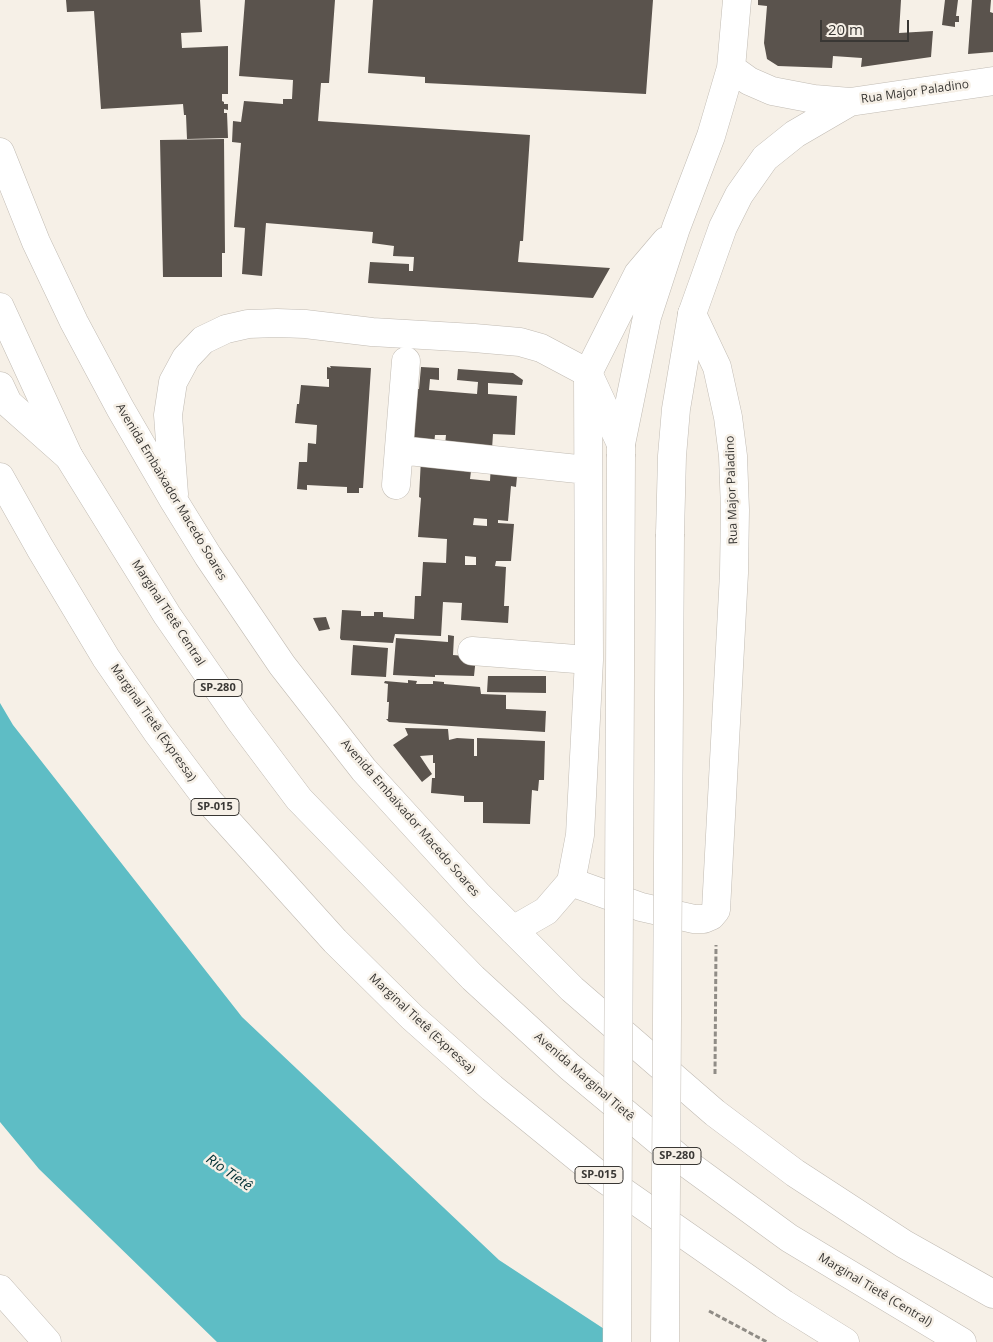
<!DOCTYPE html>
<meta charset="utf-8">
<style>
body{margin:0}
#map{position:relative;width:993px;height:1342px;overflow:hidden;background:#f6f0e7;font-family:"Open Sans",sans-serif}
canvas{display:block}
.scale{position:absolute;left:820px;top:20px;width:89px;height:22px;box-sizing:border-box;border:2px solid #393734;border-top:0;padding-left:6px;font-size:15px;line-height:18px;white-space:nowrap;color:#393734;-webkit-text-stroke:4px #f6f0e7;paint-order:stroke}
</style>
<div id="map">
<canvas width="993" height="1342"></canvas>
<div class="scale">20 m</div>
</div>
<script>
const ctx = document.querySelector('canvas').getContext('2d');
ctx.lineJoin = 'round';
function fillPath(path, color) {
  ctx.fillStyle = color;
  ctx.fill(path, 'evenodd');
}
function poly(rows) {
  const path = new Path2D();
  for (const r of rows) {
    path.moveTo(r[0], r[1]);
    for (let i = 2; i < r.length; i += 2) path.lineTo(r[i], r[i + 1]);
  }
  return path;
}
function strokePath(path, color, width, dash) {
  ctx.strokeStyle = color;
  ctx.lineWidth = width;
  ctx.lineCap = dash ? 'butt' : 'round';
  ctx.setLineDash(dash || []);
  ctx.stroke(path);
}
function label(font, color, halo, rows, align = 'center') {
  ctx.font = font + ' "Open Sans",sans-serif';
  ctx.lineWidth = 5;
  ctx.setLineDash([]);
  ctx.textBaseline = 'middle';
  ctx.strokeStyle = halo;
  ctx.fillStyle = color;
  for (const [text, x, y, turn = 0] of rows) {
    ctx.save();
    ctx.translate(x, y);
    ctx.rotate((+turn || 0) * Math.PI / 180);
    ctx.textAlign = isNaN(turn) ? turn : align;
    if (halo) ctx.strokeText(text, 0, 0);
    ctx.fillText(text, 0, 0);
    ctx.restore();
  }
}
fillPath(poly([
 [0,703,13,725,242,1017,499,1260,624,1342,217,1342,39,1169,0,1122]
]), '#5ebdc5');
fillPath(poly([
 [66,0,200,0,202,32,181,33,182,48,228,46,228,94,222,94,222,101,224,102,224,104,228,104,228,110,224,109,224,113,227,113,228,138,187,139,186,115,184,115,183,104,101,109,94,11,67,12],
 [245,0,335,0,329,83,321,83,318,121,530,135,523,241,520,241,518,262,610,268,593,298,368,283,370,262,409,264,409,271,413,271,414,257,393,256,394,246,372,243,373,232,266,223,262,276,242,274,245,228,234,227,241,143,232,142,233,121,241,122,244,101,283,104,283,99,292,99,293,80,239,76],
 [373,0,653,0,646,94,425,83,425,77,368,73],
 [758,0,901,0,899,33,933,31,931,57,861,67,862,58,833,56,832,68,778,66,767,59,764,43,767,6,758,5],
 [945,0,958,0,956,16,959,16,959,22,955,22,955,27,942,25],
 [972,0,991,0,990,12,993,13,993,52,968,54],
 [224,139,225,253,222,253,222,277,163,277,160,140],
 [330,366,371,368,363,488,359,488,359,493,347,493,347,487,326,486,307,485,307,490,297,489,299,462,307,462,308,443,316,444,317,425,295,423,297,404,299,404,301,385,329,387,329,379,327,379,327,367,331,368],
 [421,367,439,368,439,380,430,379,429,390,477,394,478,382,457,380,458,369,513,373,523,380,522,385,488,383,488,394,517,396,515,435,493,434,492,449,445,445,446,435,435,435,434,445,414,444,416,389,419,389],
 [421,459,472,463,470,479,490,481,491,464,518,466,516,487,511,486,508,521,498,520,498,523,514,524,511,561,496,561,495,566,506,567,504,606,509,606,508,623,461,620,462,603,443,602,441,636,395,634,393,643,341,640,340,638,342,610,361,611,361,616,374,616,374,612,383,612,383,617,414,619,415,596,421,596,423,562,446,563,447,539,418,537,421,498,419,497],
 [474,518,487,519,487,526,473,525],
 [465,556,476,557,476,565,465,565],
 [326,617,330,629,319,631,313,618],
 [448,635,454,636,453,655,476,657,474,676,435,675,435,677,393,675,396,638,448,642],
 [353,645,388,648,386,677,351,675],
 [488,676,546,676,546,693,487,692],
 [408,680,417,681,416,684,433,684,433,681,444,682,444,684,480,687,481,694,506,695,506,709,546,711,545,732,389,722,386,719,388,719,389,702,387,702,388,684,384,683,385,681,408,683],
 [405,728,448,729,449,740,457,738,474,739,474,756,477,756,477,738,545,741,544,780,539,780,538,791,532,790,530,824,483,823,483,802,464,802,464,796,431,793,432,778,435,778,435,763,433,763,433,755,420,756,432,774,422,782,393,745,408,735]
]), '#5a534d');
const minor = poly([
 [399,450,587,470],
 [396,485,406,361],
 [472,651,589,660],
 [571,882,641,907,694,919,704,919,711,916,716,910,734,573,735,510,733,456,728,417,717,367,692,314],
 [513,930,546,911,571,882,580,835,589,660,588,373]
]);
const secondary = poly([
 [731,68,749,81,772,91,814,99,850,102],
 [588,373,638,274,666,241],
 [621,454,621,444,647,317,676,228,711,136,731,68,737,0],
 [670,534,672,456,676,409,692,314,723,227,739,195,765,158,795,134,850,102,993,81]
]);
const trunk = poly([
 [0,152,36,242,74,322,120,408,174,501,208,556,282,665,364,770,478,895,572,989,715,1113,795,1173,904,1244,993,1294],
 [0,307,69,457],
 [174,494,168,415,173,382,186,358,203,340,226,329,248,324,277,323,305,324,372,332,474,338,520,342,541,348,588,373,621,444]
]);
const motorway = poly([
 [0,386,8,403,69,457,167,615,239,719,299,799,473,978,570,1067,678,1157,789,1238,962,1342],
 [0,477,40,548,106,658,157,732,208,800,335,941,412,1017,492,1088,599,1175,784,1304,845,1342],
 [0,1289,47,1342]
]);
strokePath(minor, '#c1bbb3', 29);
strokePath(secondary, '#c1bbb3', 29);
strokePath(trunk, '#c1bbb3', 29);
strokePath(motorway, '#c1bbb3', 29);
strokePath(poly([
 [715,1074,716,945],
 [709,1311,767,1342]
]), '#908c86', 3, [5, 2.5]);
strokePath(minor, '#fff', 28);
strokePath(secondary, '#fff', 28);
strokePath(trunk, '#fff', 28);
strokePath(motorway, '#fff', 28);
const secondaryBridge = poly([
 [617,1342,621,454],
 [665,1342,670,534]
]);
strokePath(secondaryBridge, '#c1bbb3', 29, []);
strokePath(secondaryBridge, '#fff', 28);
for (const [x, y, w] of [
 [218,688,48],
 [215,807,48],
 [677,1156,48],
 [599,1175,48]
]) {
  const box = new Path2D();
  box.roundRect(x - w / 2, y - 8.5, w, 17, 4);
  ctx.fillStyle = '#f6f0e7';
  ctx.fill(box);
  strokePath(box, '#393734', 1);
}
label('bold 11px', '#393734', null, [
 ["SP-280",218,688],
 ["SP-015",215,807],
 ["SP-280",677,1156],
 ["SP-015",599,1175]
]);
label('12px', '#393734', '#f6f0e7', [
 ["Rua Major Paladino",915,92,-8],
 ["Rua Major Paladino",732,490,-92],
 ["Avenida Embaixador Macedo Soares",171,492,59],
 ["Marginal Tietê Central",168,613,57],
 ["Marginal Tietê (Expressa)",153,723,55],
 ["Avenida Embaixador Macedo Soares",410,818,49],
 ["Marginal Tietê (Expressa)",422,1024,43],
 ["Avenida Marginal Tietê",584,1077,41],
 ["Marginal Tietê (Central)",875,1290,31]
]);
label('italic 14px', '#003034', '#f6f0e7', [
 ["Rio Tietê",229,1173,35]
]);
</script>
